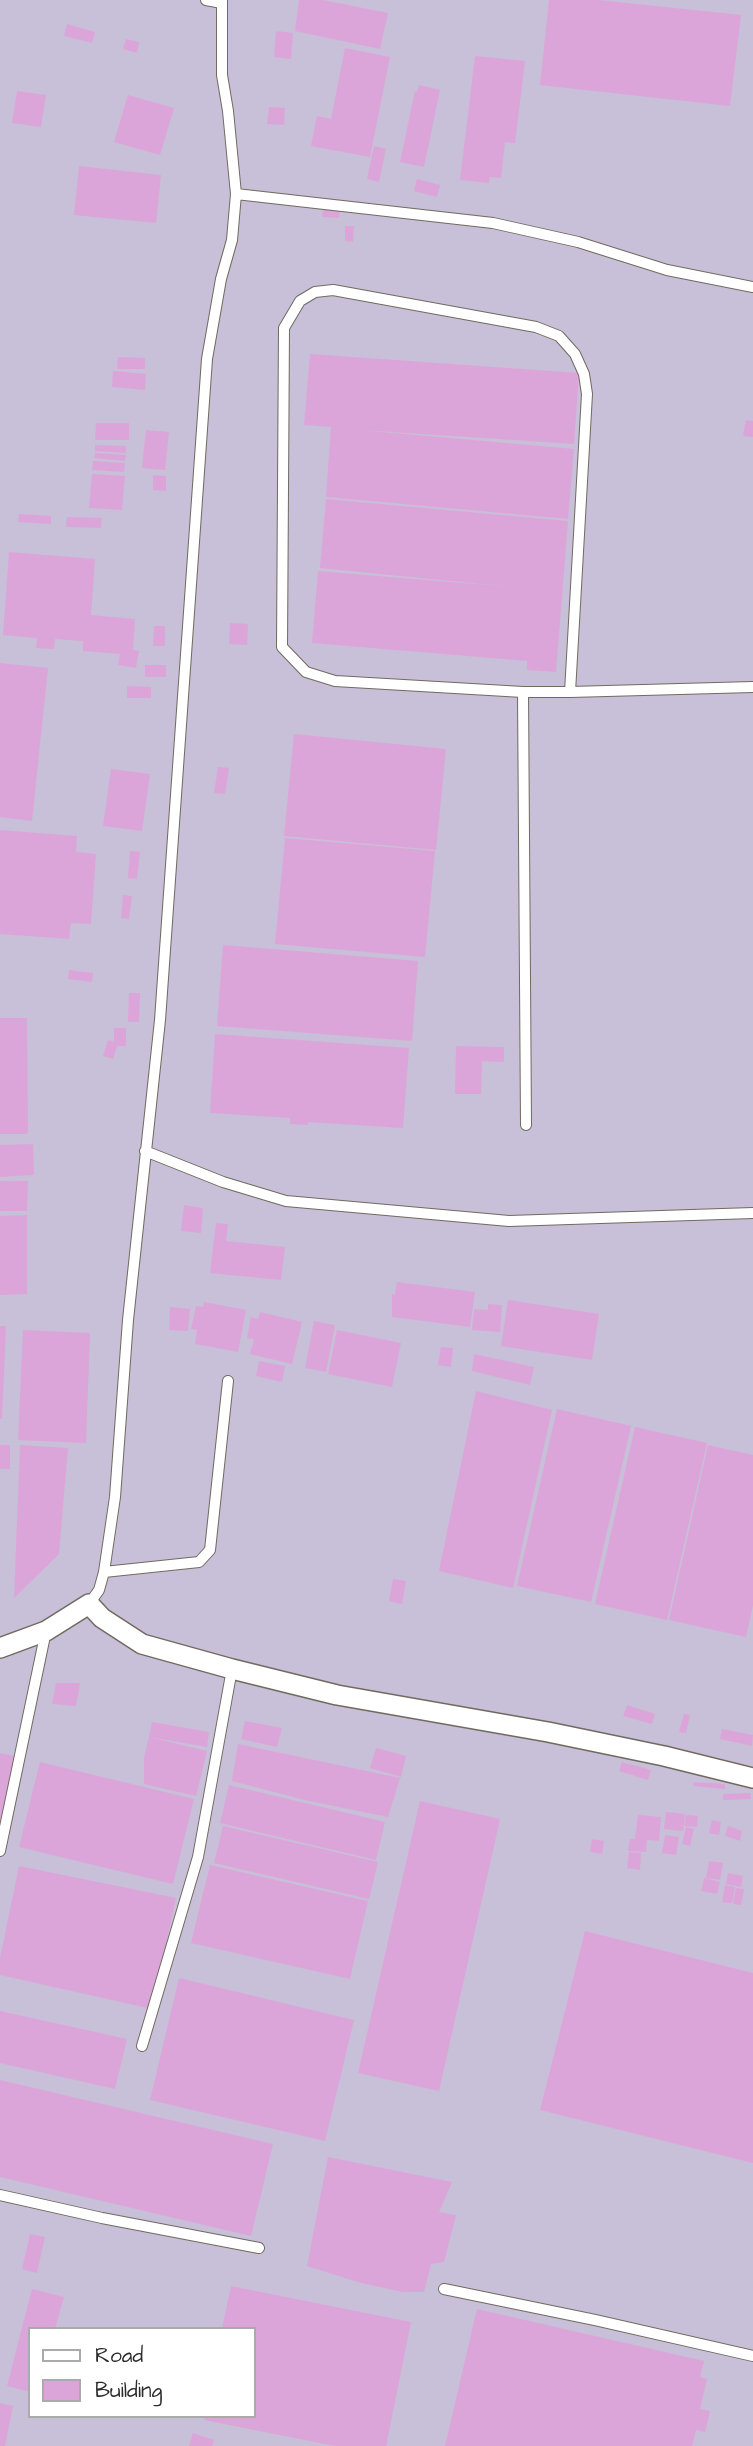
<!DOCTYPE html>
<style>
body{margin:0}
#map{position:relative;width:753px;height:2446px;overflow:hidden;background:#f2dec0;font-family:"Architects Daughter",sans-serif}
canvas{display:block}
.legend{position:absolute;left:28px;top:2327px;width:228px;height:91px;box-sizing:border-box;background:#fff;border:2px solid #aaa;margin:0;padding:9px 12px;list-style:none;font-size:21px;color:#2b2b2b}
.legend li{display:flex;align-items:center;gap:14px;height:35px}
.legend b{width:35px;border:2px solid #aaa}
</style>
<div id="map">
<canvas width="753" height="2446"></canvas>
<ul class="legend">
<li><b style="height:9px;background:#fff"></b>Road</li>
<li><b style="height:19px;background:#dca5d9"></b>Building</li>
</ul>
</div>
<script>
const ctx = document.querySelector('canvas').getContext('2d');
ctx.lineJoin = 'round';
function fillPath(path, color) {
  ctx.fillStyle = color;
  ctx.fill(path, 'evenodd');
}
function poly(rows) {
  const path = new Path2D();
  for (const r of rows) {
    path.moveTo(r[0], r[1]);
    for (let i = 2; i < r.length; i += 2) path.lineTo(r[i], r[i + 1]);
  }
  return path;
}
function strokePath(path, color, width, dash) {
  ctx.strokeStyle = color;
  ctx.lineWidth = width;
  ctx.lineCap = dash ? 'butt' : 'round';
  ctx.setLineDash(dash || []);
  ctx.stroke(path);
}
fillPath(poly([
 [0,0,753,0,753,2446,0,2446],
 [30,2329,254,2329,254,2416,30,2416]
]), '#c8bfd8');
fillPath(poly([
 [299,0,323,0,388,13,380,49,295,31],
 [549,0,599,0,741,15,730,106,540,85],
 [67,24,95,32,92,43,64,36],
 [276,31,293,33,291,59,274,57],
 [126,39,139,42,137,53,123,49],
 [345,48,390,57,370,157,311,146,317,116,331,119],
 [475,56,525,61,515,143,505,142,501,178,490,177,489,183,460,180],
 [419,85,440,90,424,167,400,162,415,91,417,92],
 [17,91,46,95,41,127,12,123],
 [128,95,174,108,160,155,114,142],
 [269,107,285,108,284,125,267,124],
 [374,146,386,149,379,182,367,179],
 [79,166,161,175,156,223,74,215],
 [417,179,440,185,437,197,414,191],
 [323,207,340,208,339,218,322,217],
 [345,226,354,226,353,242,345,241],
 [310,354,579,373,574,444,360,430,574,449,568,519,326,497,331,427,304,425],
 [118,357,145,358,145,369,117,369],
 [113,371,146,374,145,390,112,387],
 [746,420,753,421,753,437,743,436],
 [96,423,129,423,129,440,95,440],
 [146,430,169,432,165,470,142,468],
 [95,445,126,446,126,453,95,451],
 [95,453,126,455,125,461,94,458],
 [93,461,125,463,124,472,92,470],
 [92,474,125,476,122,510,89,508],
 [153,475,166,476,166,491,153,490],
 [326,499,568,521,556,672,527,670,527,661,312,643,318,571,511,587,320,568],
 [19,514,51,516,51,524,18,522],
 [67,517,102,518,101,528,66,527],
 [9,552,95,559,91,615,135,619,133,650,139,651,136,668,118,665,120,654,83,651,83,641,55,639,54,649,36,648,37,638,3,635],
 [230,623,248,624,247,645,229,644],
 [154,626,165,626,165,646,153,646],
 [0,663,48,668,32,821,0,817],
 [145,665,166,665,166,677,145,677],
 [127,686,151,687,151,698,127,698],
 [294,734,446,749,436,850,284,836],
 [218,767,229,768,225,794,214,793],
 [111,769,150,774,142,831,103,826],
 [0,830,77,836,76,852,96,854,91,924,71,923,69,939,0,934],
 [285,838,435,851,425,957,275,944],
 [130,851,140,852,137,879,128,878],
 [123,895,132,896,129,919,121,918],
 [223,945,418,961,412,1041,217,1026],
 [69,970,93,973,92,982,68,979],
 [129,993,140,993,139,1022,128,1022],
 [0,1018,27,1018,28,1133,25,1134,0,1134],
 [114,1028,126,1028,126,1046,117,1046,113,1059,103,1056,108,1040,114,1042],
 [215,1034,409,1048,403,1128,308,1122,308,1125,290,1124,290,1118,210,1113],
 [456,1046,504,1047,504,1062,482,1061,481,1094,455,1094],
 [33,1144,34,1175,0,1177,0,1145],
 [0,1181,28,1181,27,1211,0,1211],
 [184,1205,203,1208,201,1233,181,1231],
 [27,1215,27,1294,0,1295,0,1216],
 [216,1223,228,1224,226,1241,285,1247,281,1280,210,1273],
 [397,1282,475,1292,470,1327,392,1317,392,1294,395,1295],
 [508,1300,599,1314,592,1360,501,1346],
 [204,1302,246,1310,238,1352,195,1344,197,1330,191,1329,196,1306,203,1307],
 [488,1304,502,1305,500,1332,472,1330,474,1309,488,1310],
 [170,1307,190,1309,188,1331,169,1330],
 [260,1312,302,1322,292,1364,250,1354,254,1339,247,1338,251,1317,258,1319],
 [314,1321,335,1325,326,1372,305,1368],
 [0,1326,6,1326,2,1419,0,1419],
 [23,1330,90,1333,86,1443,18,1440],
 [337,1330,401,1343,392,1387,328,1374],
 [441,1347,453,1348,451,1367,438,1365],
 [474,1354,534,1367,530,1385,472,1371],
 [259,1361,285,1366,282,1382,256,1376],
 [476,1391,552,1410,513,1588,439,1571],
 [557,1409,631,1426,591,1602,517,1586],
 [635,1427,707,1443,667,1620,595,1604],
 [0,1445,10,1445,10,1469,0,1469],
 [20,1445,68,1448,59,1554,14,1598],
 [708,1445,753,1455,753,1605,746,1637,669,1620],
 [393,1579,406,1581,402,1604,389,1601],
 [56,1683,80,1683,76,1706,52,1704],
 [627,1705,655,1714,652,1724,623,1716],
 [684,1714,690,1715,686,1733,679,1732],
 [245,1721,282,1728,277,1747,241,1739],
 [152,1722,209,1732,207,1747,149,1737],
 [722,1729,753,1735,752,1746,720,1739],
 [149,1737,207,1751,196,1796,144,1784,144,1758],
 [238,1744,400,1778,388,1817,309,1801,232,1781],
 [376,1748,406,1756,401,1777,370,1768],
 [0,1753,18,1757,0,1830],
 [40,1762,194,1799,173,1884,19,1847],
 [622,1762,651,1770,648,1780,619,1771],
 [694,1782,725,1784,725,1789,693,1786],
 [229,1785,385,1822,376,1860,220,1823],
 [750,1793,751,1799,723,1800,723,1794],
 [420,1801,500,1819,439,2091,358,2073],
 [666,1812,685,1814,684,1826,679,1825,684,1827,683,1831,664,1829],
 [638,1815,661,1817,659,1841,647,1840,646,1852,628,1851,630,1839,635,1839],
 [686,1815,698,1816,697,1827,685,1826],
 [712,1820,721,1822,719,1835,709,1833],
 [223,1826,378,1862,369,1899,214,1863],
 [728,1826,742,1831,740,1841,725,1836],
 [686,1827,694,1829,690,1846,682,1844],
 [665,1835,679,1837,676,1855,662,1853],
 [592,1839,604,1841,602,1854,590,1852],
 [629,1852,641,1853,640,1870,627,1868],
 [709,1861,723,1863,720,1880,706,1878],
 [210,1865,368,1901,350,1979,191,1943],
 [19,1866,176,1898,152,2009,0,1975,0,1958],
 [728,1873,743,1876,741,1887,726,1884],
 [704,1878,720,1882,717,1894,701,1891],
 [725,1885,735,1887,732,1903,722,1902],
 [736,1888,744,1889,741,1905,733,1904],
 [585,1931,753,1973,753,2163,540,2110],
 [179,1978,354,2020,325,2141,150,2100],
 [0,2011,127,2039,115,2089,0,2063],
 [0,2080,273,2144,251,2236,0,2177],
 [328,2157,452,2182,439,2212,456,2215,444,2262,431,2264,424,2292,403,2292,361,2283,307,2266],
 [30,2234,45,2237,37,2273,22,2269],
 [231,2286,411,2322,386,2446,335,2446,204,2420,205,2416,254,2416,254,2329,222,2329],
 [32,2289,64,2297,55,2329,30,2329,30,2392,7,2386],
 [477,2309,704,2361,700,2377,707,2379,700,2409,710,2411,705,2432,696,2430,692,2446,445,2446],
 [0,2403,13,2406,5,2446,0,2446],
 [193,2433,214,2440,212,2446,189,2446]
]), '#dca5d9');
const service = poly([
 [206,0,222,3],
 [236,194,493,223,578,242,667,270,753,287],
 [523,692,526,1125],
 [570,692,587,394,584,374,575,354,559,336,536,327,333,290,315,292,300,301,284,328,282,647,306,672,335,681,523,692,570,692,753,687],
 [145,1151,223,1182,286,1201,509,1221,753,1213],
 [104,1572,199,1562,210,1550,228,1381],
 [89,1604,99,1590,104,1572,115,1497,128,1320,160,1020,207,359,221,279,232,240,236,194,228,111,222,75,222,0],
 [0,1851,46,1631],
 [142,2046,198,1857,232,1669],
 [0,2195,102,2218,259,2248],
 [444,2289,595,2320,753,2356]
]);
const minor = poly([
 [0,1648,46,1631,89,1604,102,1618,142,1644,232,1669,337,1695,548,1732,664,1756,753,1778]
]);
strokePath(service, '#716a5f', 12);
strokePath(minor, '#716a5f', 22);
strokePath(service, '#fff', 10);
strokePath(minor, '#fff', 19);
</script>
